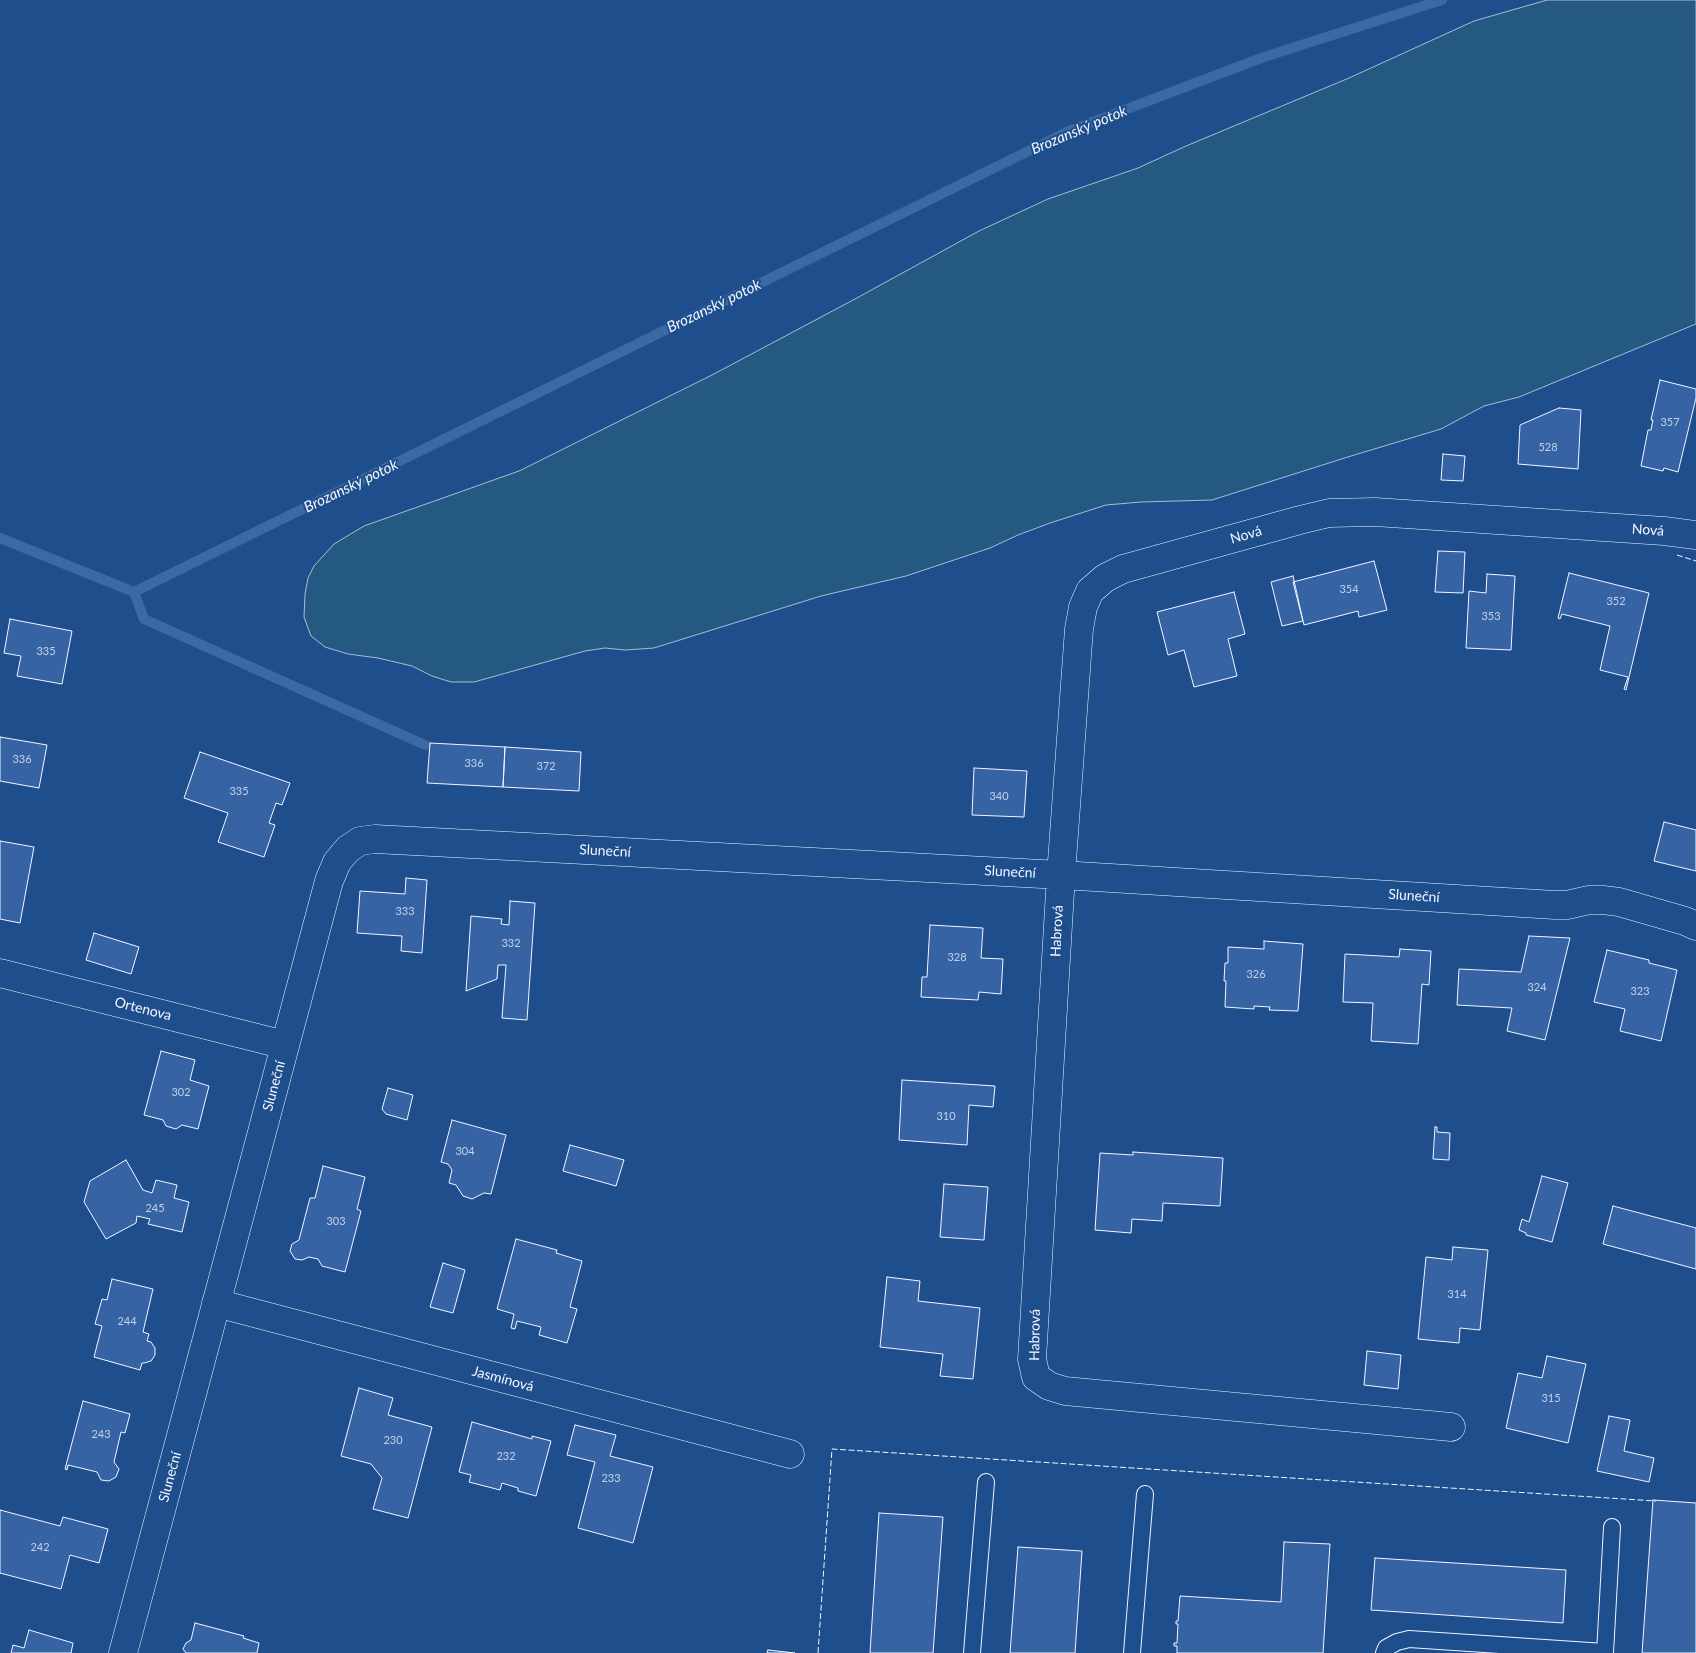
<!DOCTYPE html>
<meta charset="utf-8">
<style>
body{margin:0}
canvas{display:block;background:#1f4e8c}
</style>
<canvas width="1696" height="1653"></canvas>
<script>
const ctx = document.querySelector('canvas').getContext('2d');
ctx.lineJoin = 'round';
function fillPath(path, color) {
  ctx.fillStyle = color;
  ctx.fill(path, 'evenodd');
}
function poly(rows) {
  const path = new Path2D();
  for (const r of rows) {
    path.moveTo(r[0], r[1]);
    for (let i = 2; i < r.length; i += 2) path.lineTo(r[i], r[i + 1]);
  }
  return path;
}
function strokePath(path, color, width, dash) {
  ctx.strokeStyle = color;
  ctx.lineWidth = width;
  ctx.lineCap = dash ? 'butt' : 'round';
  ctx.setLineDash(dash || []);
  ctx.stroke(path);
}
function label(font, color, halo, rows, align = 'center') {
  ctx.font = font + ' Lato,sans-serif';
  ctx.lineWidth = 4;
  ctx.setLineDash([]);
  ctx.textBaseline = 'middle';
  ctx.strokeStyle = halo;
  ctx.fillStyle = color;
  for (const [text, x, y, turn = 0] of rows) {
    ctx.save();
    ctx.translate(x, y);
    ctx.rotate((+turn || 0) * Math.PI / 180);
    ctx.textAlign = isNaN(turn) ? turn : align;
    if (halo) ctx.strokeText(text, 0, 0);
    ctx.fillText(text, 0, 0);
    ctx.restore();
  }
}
const green = poly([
 [1547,0,1696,0,1696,324,1519,397,1484,406,1441,429,1351,456,1212,500,1141,502,1106,505,1050,523,1018,535,990,548,906,576,821,596,654,648,625,650,605,648,585,651,474,682,451,682,432,676,412,666,378,658,348,654,325,647,311,636,304,617,305,594,308,578,314,566,334,544,364,526,519,471,712,375,855,299,979,231,1048,199,1138,168,1186,146,1349,78,1474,21,1547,0]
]);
fillPath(green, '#245a82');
strokePath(green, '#a8bbd7', 1);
strokePath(poly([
 [0,538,134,592,1069,131,1264,57,1442,0],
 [134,592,144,619,425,745]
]), '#3b69a3', 10);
const building = poly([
 [1660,380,1696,389,1696,398,1678,472,1664,468,1663,471,1641,466,1648,430,1651,430,1653,420,1651,420,1660,380],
 [1559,408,1581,410,1578,469,1518,464,1520,425,1559,408],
 [1443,454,1465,456,1463,481,1441,480,1443,454],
 [1438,551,1465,552,1463,593,1435,592,1438,551],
 [1374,561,1387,610,1359,617,1358,611,1304,625,1293,582,1374,561],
 [1569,573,1649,593,1626,690,1624,689,1628,677,1600,670,1610,626,1562,614,1560,619,1558,618,1569,573],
 [1487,574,1515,576,1511,650,1466,648,1469,591,1486,593,1487,574],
 [1293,576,1303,621,1282,626,1271,582,1293,576],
 [1234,592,1245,634,1228,639,1237,676,1194,687,1184,650,1168,655,1157,612,1234,592],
 [10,619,72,631,62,684,17,676,21,656,4,653,10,619],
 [0,737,47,745,39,788,0,781,0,737],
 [430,743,505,747,503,787,427,783,430,743],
 [505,747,581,752,579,791,503,787,505,747],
 [200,752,290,783,282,805,276,803,269,823,275,825,264,857,218,842,228,813,184,798,200,752],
 [974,768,1027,771,1024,817,972,815,974,768],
 [1664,822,1696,830,1696,871,1654,861,1664,822],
 [0,841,34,847,20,923,0,919,0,841],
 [406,878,427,880,422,953,401,951,402,936,357,933,360,891,405,894,406,878],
 [510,901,535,903,527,1020,502,1018,506,965,498,965,497,979,466,991,471,916,502,919,501,924,509,925,510,901],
 [930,925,983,928,981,958,1003,959,1001,994,979,992,978,1000,921,997,922,977,927,977,930,925],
 [94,933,139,947,131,974,86,960,94,933],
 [1529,936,1570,938,1545,1040,1507,1031,1512,1008,1457,1005,1459,969,1521,972,1529,936],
 [1264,941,1303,944,1298,1011,1269,1010,1270,1007,1254,1006,1254,1009,1225,1007,1226,981,1224,981,1225,963,1228,963,1228,947,1264,949,1264,941],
 [1400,949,1431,951,1429,985,1422,984,1418,1044,1371,1041,1373,1003,1343,1002,1345,954,1399,957,1400,949],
 [1607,950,1649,960,1649,963,1677,970,1661,1041,1620,1031,1625,1009,1594,1002,1607,950],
 [161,1051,195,1060,190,1080,209,1086,198,1129,182,1125,176,1129,166,1126,163,1120,144,1115,161,1051],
 [902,1080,995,1086,993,1107,969,1105,967,1145,899,1140,902,1080],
 [388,1088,413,1095,407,1120,386,1114,382,1109,388,1088],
 [452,1120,506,1135,491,1194,484,1193,472,1199,463,1196,456,1185,449,1183,452,1170,448,1164,441,1162,452,1120],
 [1435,1127,1437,1127,1437,1132,1450,1133,1449,1160,1433,1159,1435,1127],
 [570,1145,624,1160,616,1186,563,1171,570,1145],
 [1133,1152,1223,1158,1220,1206,1163,1203,1162,1221,1132,1219,1131,1233,1095,1230,1100,1153,1133,1155,1133,1152],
 [126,1160,143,1190,152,1193,156,1180,177,1185,174,1198,189,1202,182,1232,148,1224,150,1219,137,1216,136,1223,106,1239,84,1202,90,1181,126,1160],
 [323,1166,365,1177,357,1209,361,1211,345,1272,322,1266,318,1259,309,1257,302,1260,295,1259,290,1251,292,1244,299,1240,310,1198,315,1198,323,1166],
 [1542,1176,1568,1183,1552,1242,1526,1235,1526,1233,1519,1230,1522,1219,1529,1222,1542,1176],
 [944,1184,988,1187,984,1240,940,1237,944,1184],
 [1613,1206,1696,1228,1696,1269,1603,1244,1613,1206],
 [516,1239,557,1250,556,1253,582,1261,570,1307,577,1309,567,1343,539,1335,541,1327,517,1321,515,1329,511,1328,514,1314,497,1309,516,1239],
 [1453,1247,1488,1250,1480,1330,1460,1328,1459,1343,1418,1339,1426,1257,1452,1260,1453,1247],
 [443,1263,465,1270,453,1313,430,1307,443,1263],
 [887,1277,920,1281,918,1301,980,1308,973,1379,940,1376,943,1354,880,1347,887,1277],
 [112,1279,153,1289,143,1332,149,1334,147,1341,151,1342,155,1348,155,1355,151,1361,144,1363,142,1363,140,1370,94,1357,102,1326,95,1324,102,1299,107,1300,112,1279],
 [1367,1351,1401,1355,1398,1389,1364,1385,1367,1351],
 [1547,1356,1586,1364,1568,1443,1506,1428,1518,1373,1542,1378,1547,1356],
 [359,1388,393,1398,388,1415,432,1427,408,1518,373,1509,382,1478,371,1464,341,1456,359,1388],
 [83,1401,130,1414,125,1433,121,1432,114,1462,119,1469,116,1477,109,1481,101,1480,97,1472,68,1465,67,1470,65,1469,83,1401],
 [1609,1416,1630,1420,1624,1451,1654,1458,1649,1482,1597,1471,1609,1416],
 [472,1422,532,1439,532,1436,551,1441,536,1496,518,1491,518,1488,502,1483,500,1490,469,1482,471,1475,459,1472,472,1422],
 [575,1425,616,1435,610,1456,653,1467,633,1543,578,1528,595,1462,567,1455,575,1425],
 [1653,1500,1696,1503,1696,1653,1642,1653,1653,1500],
 [0,1510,60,1526,63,1517,108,1529,99,1563,70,1555,61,1589,0,1573,0,1510],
 [879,1513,943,1517,933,1653,870,1653,879,1513],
 [1284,1542,1330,1544,1323,1653,1177,1653,1177,1646,1174,1646,1174,1643,1177,1643,1178,1624,1176,1624,1176,1621,1178,1621,1180,1596,1281,1602,1284,1542],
 [1018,1547,1082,1551,1075,1653,1010,1653,1018,1547],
 [1375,1558,1566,1570,1563,1623,1371,1610,1375,1558],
 [195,1623,244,1636,243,1638,259,1643,257,1653,186,1653,183,1649,186,1643,191,1640,195,1623],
 [29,1630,73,1643,71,1653,11,1653,13,1645,24,1648,29,1630],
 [768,1650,795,1653,767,1653,768,1650]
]);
fillPath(building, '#3563a3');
strokePath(building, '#f2f6ff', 1);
const service = poly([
 [972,1653,986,1482],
 [1132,1653,1145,1494],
 [1384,1653,1386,1648,1397,1642,1409,1639,1605,1652],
 [1605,1653,1612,1527]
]);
const minor = poly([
 [0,973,285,1045],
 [216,1303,790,1454],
 [1451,1427,1065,1391,1049,1386,1036,1377,1032,1359,1061,875,1079,629,1083,607,1090,591,1105,578,1123,569,1300,520,1329,513,1375,512,1664,531,1696,535],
 [123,1653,329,881,337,862,348,849,360,841,375,839,1061,875,1555,905,1567,905,1589,900,1603,900,1619,902,1685,921,1696,926]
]);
strokePath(service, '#f2f6ff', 18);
strokePath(minor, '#f2f6ff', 29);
strokePath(service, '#1f4e8c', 16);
strokePath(minor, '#1f4e8c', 28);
strokePath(poly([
 [1677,555,1696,561],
 [818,1653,832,1449,1656,1501]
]), '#f2f6ff', 1, [6, 2.5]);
label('11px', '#c3d1e8', null, [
 ["357",1670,422],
 ["528",1548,447],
 ["354",1349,589],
 ["352",1616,601],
 ["353",1491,616],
 ["335",46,651],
 ["336",22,759],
 ["336",474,763],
 ["372",546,766],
 ["335",239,791],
 ["340",999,796],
 ["333",405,911],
 ["332",511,943],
 ["328",957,957],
 ["326",1256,974],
 ["324",1537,987],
 ["323",1640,991],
 ["302",181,1092],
 ["310",946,1116],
 ["304",465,1151],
 ["245",155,1208],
 ["303",336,1221],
 ["314",1457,1294],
 ["244",127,1321],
 ["315",1551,1398],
 ["243",101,1434],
 ["230",393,1440],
 ["232",506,1456],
 ["233",611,1478],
 ["242",40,1547]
]);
label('14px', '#f2f6ff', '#1f4e8c', [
 ["Nová",1648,530,4],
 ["Nová",1246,535,-16],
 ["Sluneční",605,851,3],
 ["Sluneční",1010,872,3],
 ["Sluneční",1414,896,4],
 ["Habrová",1057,931,-87],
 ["Ortenova",143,1009,14],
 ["Sluneční",274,1086,-75],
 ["Habrová",1035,1335,-89],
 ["Jasmínová",503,1379,15],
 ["Sluneční",170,1477,-75]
]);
label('italic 15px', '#f2f6ff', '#1f4e8c', [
 ["Brozanský potok",1079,130,-23],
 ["Brozanský potok",714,306,-26],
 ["Brozanský potok",351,486,-26]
]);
</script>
